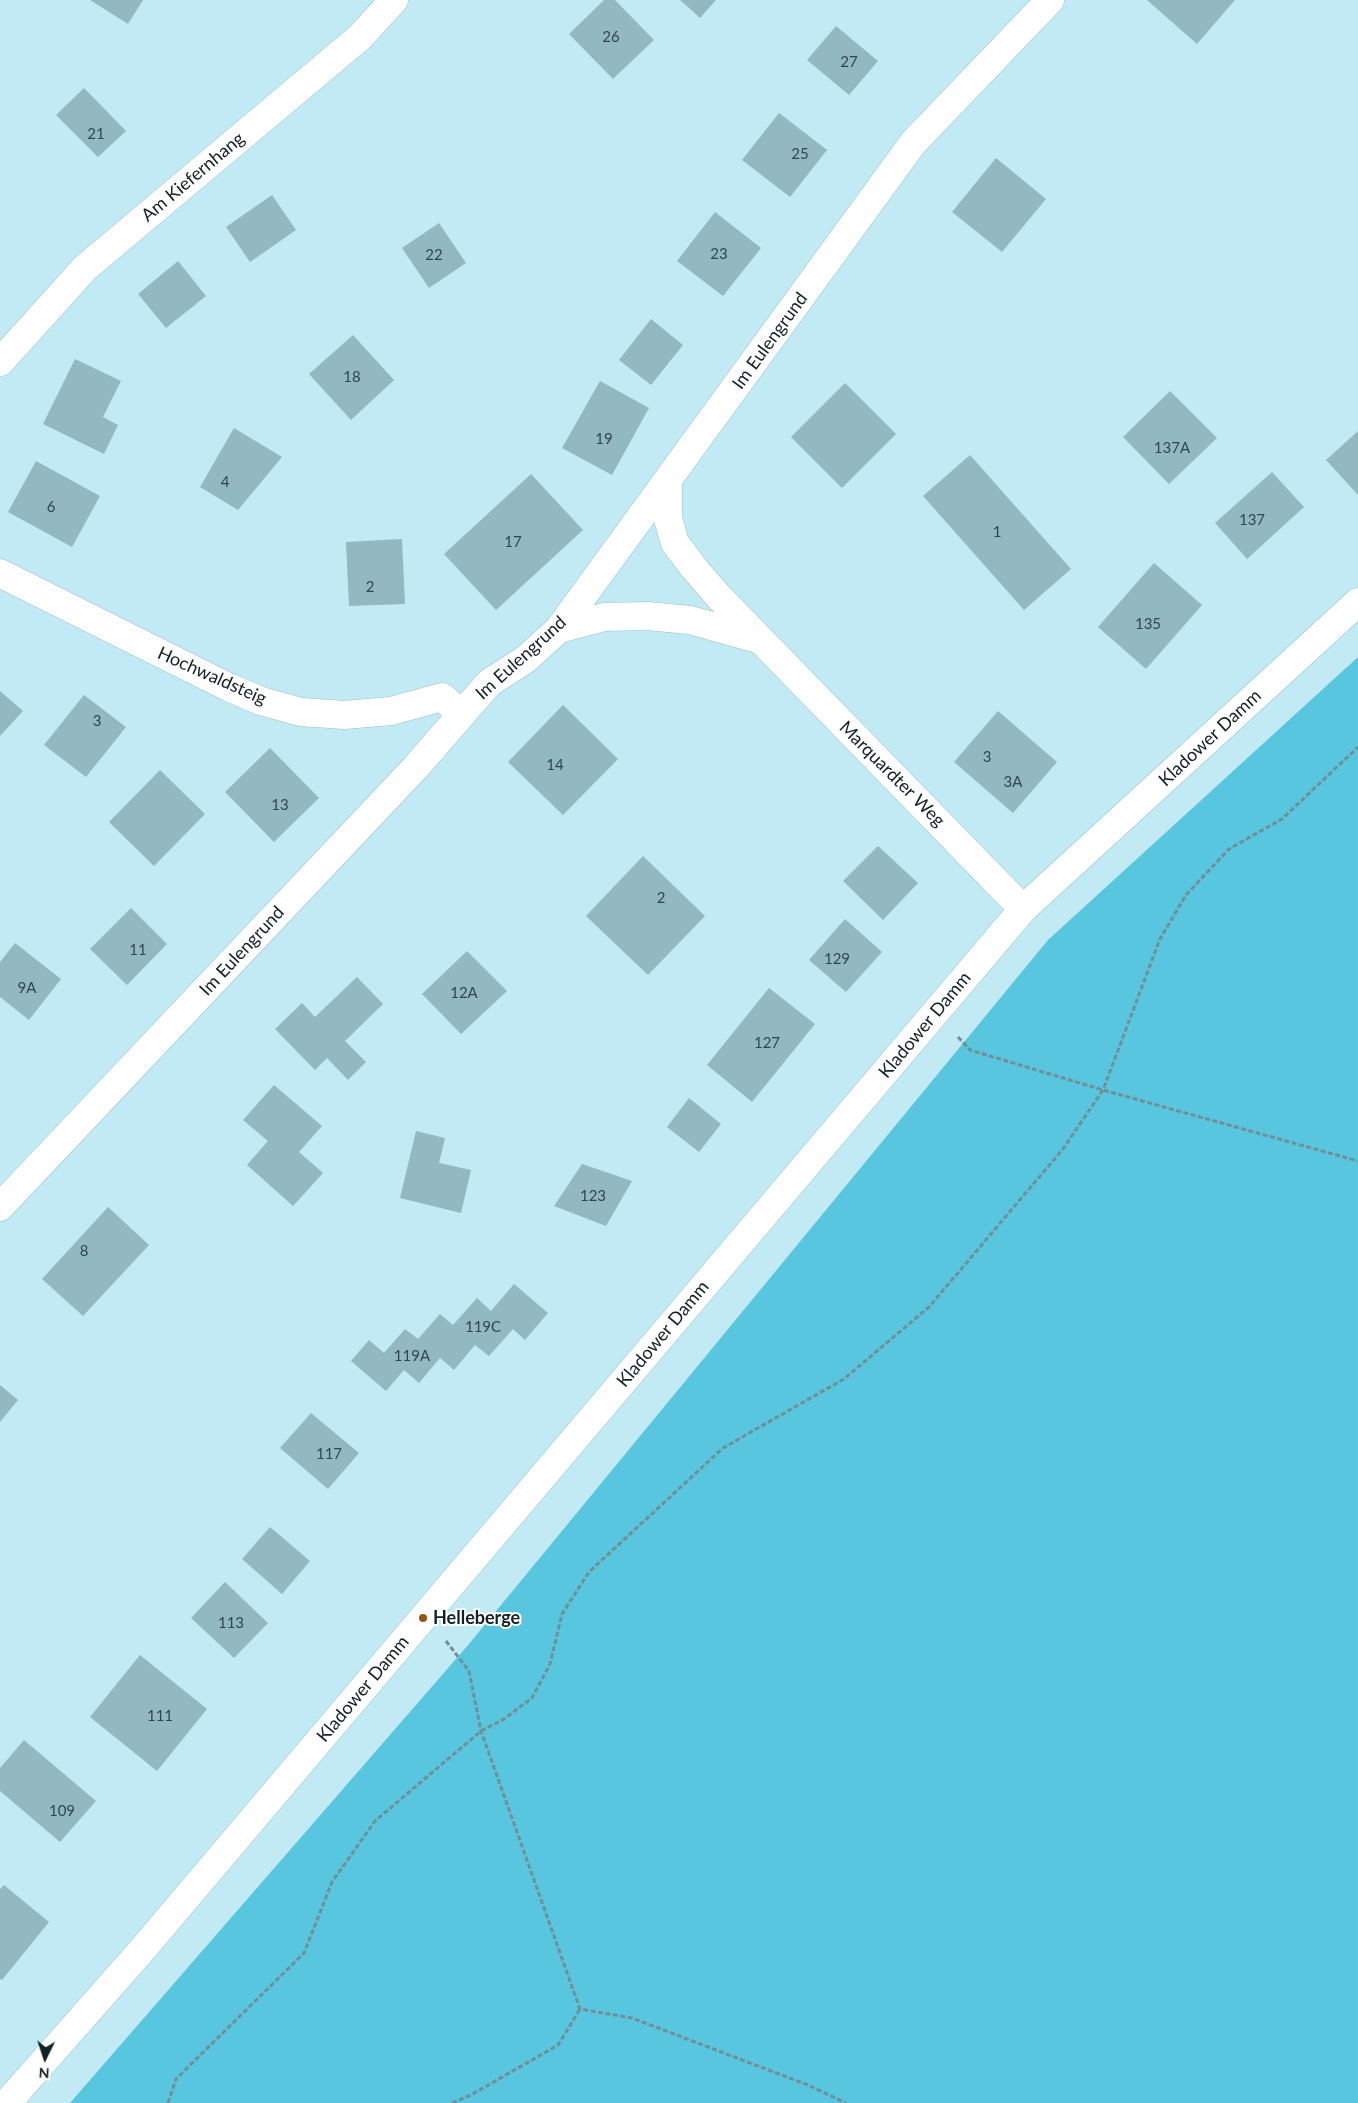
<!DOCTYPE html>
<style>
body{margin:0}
#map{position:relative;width:1358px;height:2103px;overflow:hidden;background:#c2eaf4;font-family:Lato,sans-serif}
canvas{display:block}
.north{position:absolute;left:20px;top:2033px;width:50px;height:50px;-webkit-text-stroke:4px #fff;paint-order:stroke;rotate:184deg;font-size:14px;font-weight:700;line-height:20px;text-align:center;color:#122125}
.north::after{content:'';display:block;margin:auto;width:18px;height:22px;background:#122125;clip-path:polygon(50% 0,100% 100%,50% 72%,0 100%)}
</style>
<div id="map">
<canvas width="1358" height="2103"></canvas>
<div class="north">N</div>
</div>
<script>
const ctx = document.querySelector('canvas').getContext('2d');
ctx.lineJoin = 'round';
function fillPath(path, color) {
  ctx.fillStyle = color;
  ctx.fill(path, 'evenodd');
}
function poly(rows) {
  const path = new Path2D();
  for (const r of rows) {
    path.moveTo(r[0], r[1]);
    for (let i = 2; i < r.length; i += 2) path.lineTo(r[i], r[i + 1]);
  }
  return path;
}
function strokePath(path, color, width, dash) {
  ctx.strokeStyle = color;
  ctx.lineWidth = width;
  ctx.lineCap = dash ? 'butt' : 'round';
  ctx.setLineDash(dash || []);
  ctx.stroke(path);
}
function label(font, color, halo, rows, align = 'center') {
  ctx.font = font + ' Lato,sans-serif';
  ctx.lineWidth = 4;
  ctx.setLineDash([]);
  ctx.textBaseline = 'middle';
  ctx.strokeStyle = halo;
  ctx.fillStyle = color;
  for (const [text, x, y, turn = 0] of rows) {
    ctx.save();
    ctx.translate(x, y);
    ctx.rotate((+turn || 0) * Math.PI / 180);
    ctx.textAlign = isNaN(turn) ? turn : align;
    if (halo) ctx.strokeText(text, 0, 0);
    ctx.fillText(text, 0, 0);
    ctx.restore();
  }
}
fillPath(poly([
 [1358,657,1358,2103,70,2103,469,1644,1048,940]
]), '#57c6de');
fillPath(poly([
 [90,0,143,0,128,24],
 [604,0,615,0,654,40,613,79,569,34],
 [680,0,716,0,700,18],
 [1147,0,1235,0,1197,44],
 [836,26,878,61,849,95,807,60],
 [84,88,126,131,98,157,56,115],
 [779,113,827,150,790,197,742,160],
 [996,158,1046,199,1002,252,952,212],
 [272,195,296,230,250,262,226,227],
 [715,212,761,248,723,296,677,261],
 [439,223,466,263,429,288,402,248],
 [178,261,206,296,166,328,138,294],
 [651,319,683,345,651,385,619,360],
 [353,335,394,380,351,420,309,374],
 [75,359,121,381,103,417,118,425,104,454,43,424],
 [600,381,649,408,612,475,562,448],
 [845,383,896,434,842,488,791,437],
 [1170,391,1217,438,1169,484,1123,437],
 [234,428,282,457,238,510,200,487],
 [1358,431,1358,495,1326,460],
 [970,455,1071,569,1024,610,923,496],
 [36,461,100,496,72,547,8,512],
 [1272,472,1304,507,1247,559,1215,523],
 [531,474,583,530,496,610,444,554],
 [402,539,405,604,349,606,346,542],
 [1154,563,1202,605,1146,669,1098,627],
 [0,691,23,711,0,736],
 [84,695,126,727,86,777,44,745],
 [563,705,618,759,563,815,508,762],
 [998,711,1057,762,1013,813,954,762],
 [270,748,319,798,274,842,225,792],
 [160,770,205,814,154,866,109,822],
 [878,846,918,883,883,920,843,881],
 [643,856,705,916,648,975,586,916],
 [131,908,167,944,127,985,90,949],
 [845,919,882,952,846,992,809,960],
 [15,943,61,979,29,1020,0,997,0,962],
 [467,951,507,991,461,1034,422,994],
 [357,977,383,1004,345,1041,366,1062,348,1080,327,1058,315,1070,275,1029,302,1003,315,1017],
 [769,988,815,1024,752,1102,707,1065],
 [274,1085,322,1126,299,1152,323,1173,293,1206,247,1165,268,1141,243,1120],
 [689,1098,721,1124,699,1152,667,1127],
 [416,1131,445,1138,439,1163,471,1170,461,1213,400,1198],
 [582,1164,632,1181,606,1226,554,1206],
 [108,1207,149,1245,83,1316,42,1279],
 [514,1284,548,1313,525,1340,513,1329,489,1356,475,1345,454,1370,440,1358,419,1383,404,1370,386,1391,351,1361,369,1340,384,1353,405,1329,418,1339,440,1314,453,1325,477,1298,491,1311],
 [0,1385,18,1400,0,1422],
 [311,1413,359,1453,328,1489,280,1448],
 [270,1527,310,1561,282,1594,242,1559],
 [225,1582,268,1623,234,1658,191,1618],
 [140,1655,207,1709,157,1771,90,1717],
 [24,1740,96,1801,60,1842,0,1791,0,1768],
 [4,1885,49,1922,2,1980,0,1979,0,1889]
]), '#92b8c1');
const street = poly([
 [0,362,85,268,360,37,394,0],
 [668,481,668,519,675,543,694,568,718,596,1023,909],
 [0,573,228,687,261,701,301,712,344,715,391,711,442,697,462,714],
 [559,629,604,617,647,616,690,620,758,639],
 [0,1207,415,768,489,683,526,659,559,629,913,143,1050,0]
]);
const secondary = poly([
 [7,2103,142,1950,1023,909,1358,602]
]);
strokePath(street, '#9bc2cb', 29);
strokePath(secondary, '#9bc2cb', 29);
strokePath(poly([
 [958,1037,970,1050,1103,1090,1358,1161],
 [446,1641,469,1671,481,1731,580,2009,632,2018,808,2085,846,2103],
 [168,2103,176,2079,304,1953,332,1882,375,1821,481,1731,504,1719,532,1698,550,1664,562,1614,589,1572,723,1448,844,1379,929,1307,1063,1149,1103,1090,1160,939,1186,895,1229,849,1282,819,1358,747],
 [452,2103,471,2095,558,2045,580,2009]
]), '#728e96', 3, [5, 2.5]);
strokePath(street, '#fff', 28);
strokePath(secondary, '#fff', 28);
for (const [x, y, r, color] of [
 [423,1618,5,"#925915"]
]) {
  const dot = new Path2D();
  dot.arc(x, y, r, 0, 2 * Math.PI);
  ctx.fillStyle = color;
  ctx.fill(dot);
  strokePath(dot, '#fff', 2);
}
label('15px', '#32474c', null, [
 ["26",611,37],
 ["27",849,62],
 ["21",96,134],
 ["25",800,154],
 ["23",719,254],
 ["22",434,255],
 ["18",352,377],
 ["19",604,439],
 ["137A",1172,448],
 ["4",225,482],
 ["6",51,507],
 ["137",1252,520],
 ["1",997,532],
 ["17",513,542],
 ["2",370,587],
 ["135",1148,624],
 ["3",97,721],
 ["3",987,757],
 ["14",555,765],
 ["3A",1013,782],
 ["13",280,805],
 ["2",661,898],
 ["11",138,950],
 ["129",837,959],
 ["9A",27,988],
 ["12A",464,993],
 ["127",767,1043],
 ["123",593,1196],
 ["8",84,1251],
 ["119C",483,1327],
 ["119A",412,1356],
 ["117",329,1454],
 ["113",231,1623],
 ["111",160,1716],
 ["109",62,1811]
]);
label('18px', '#122125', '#fff', [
 ["Am Kiefernhang",193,177,-40],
 ["Im Eulengrund",770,341,-54],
 ["Im Eulengrund",521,658,-42],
 ["Hochwaldsteig",212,676,24],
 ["Kladower Damm",1210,738,-43],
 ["Marquardter Weg",892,774,45],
 ["Im Eulengrund",242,951,-47],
 ["Kladower Damm",925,1025,-50],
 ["Kladower Damm",663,1334,-50],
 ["Kladower Damm",363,1689,-50]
]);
label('bold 18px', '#122125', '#fff', [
 ["Helleberge",433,1618]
], 'left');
</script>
